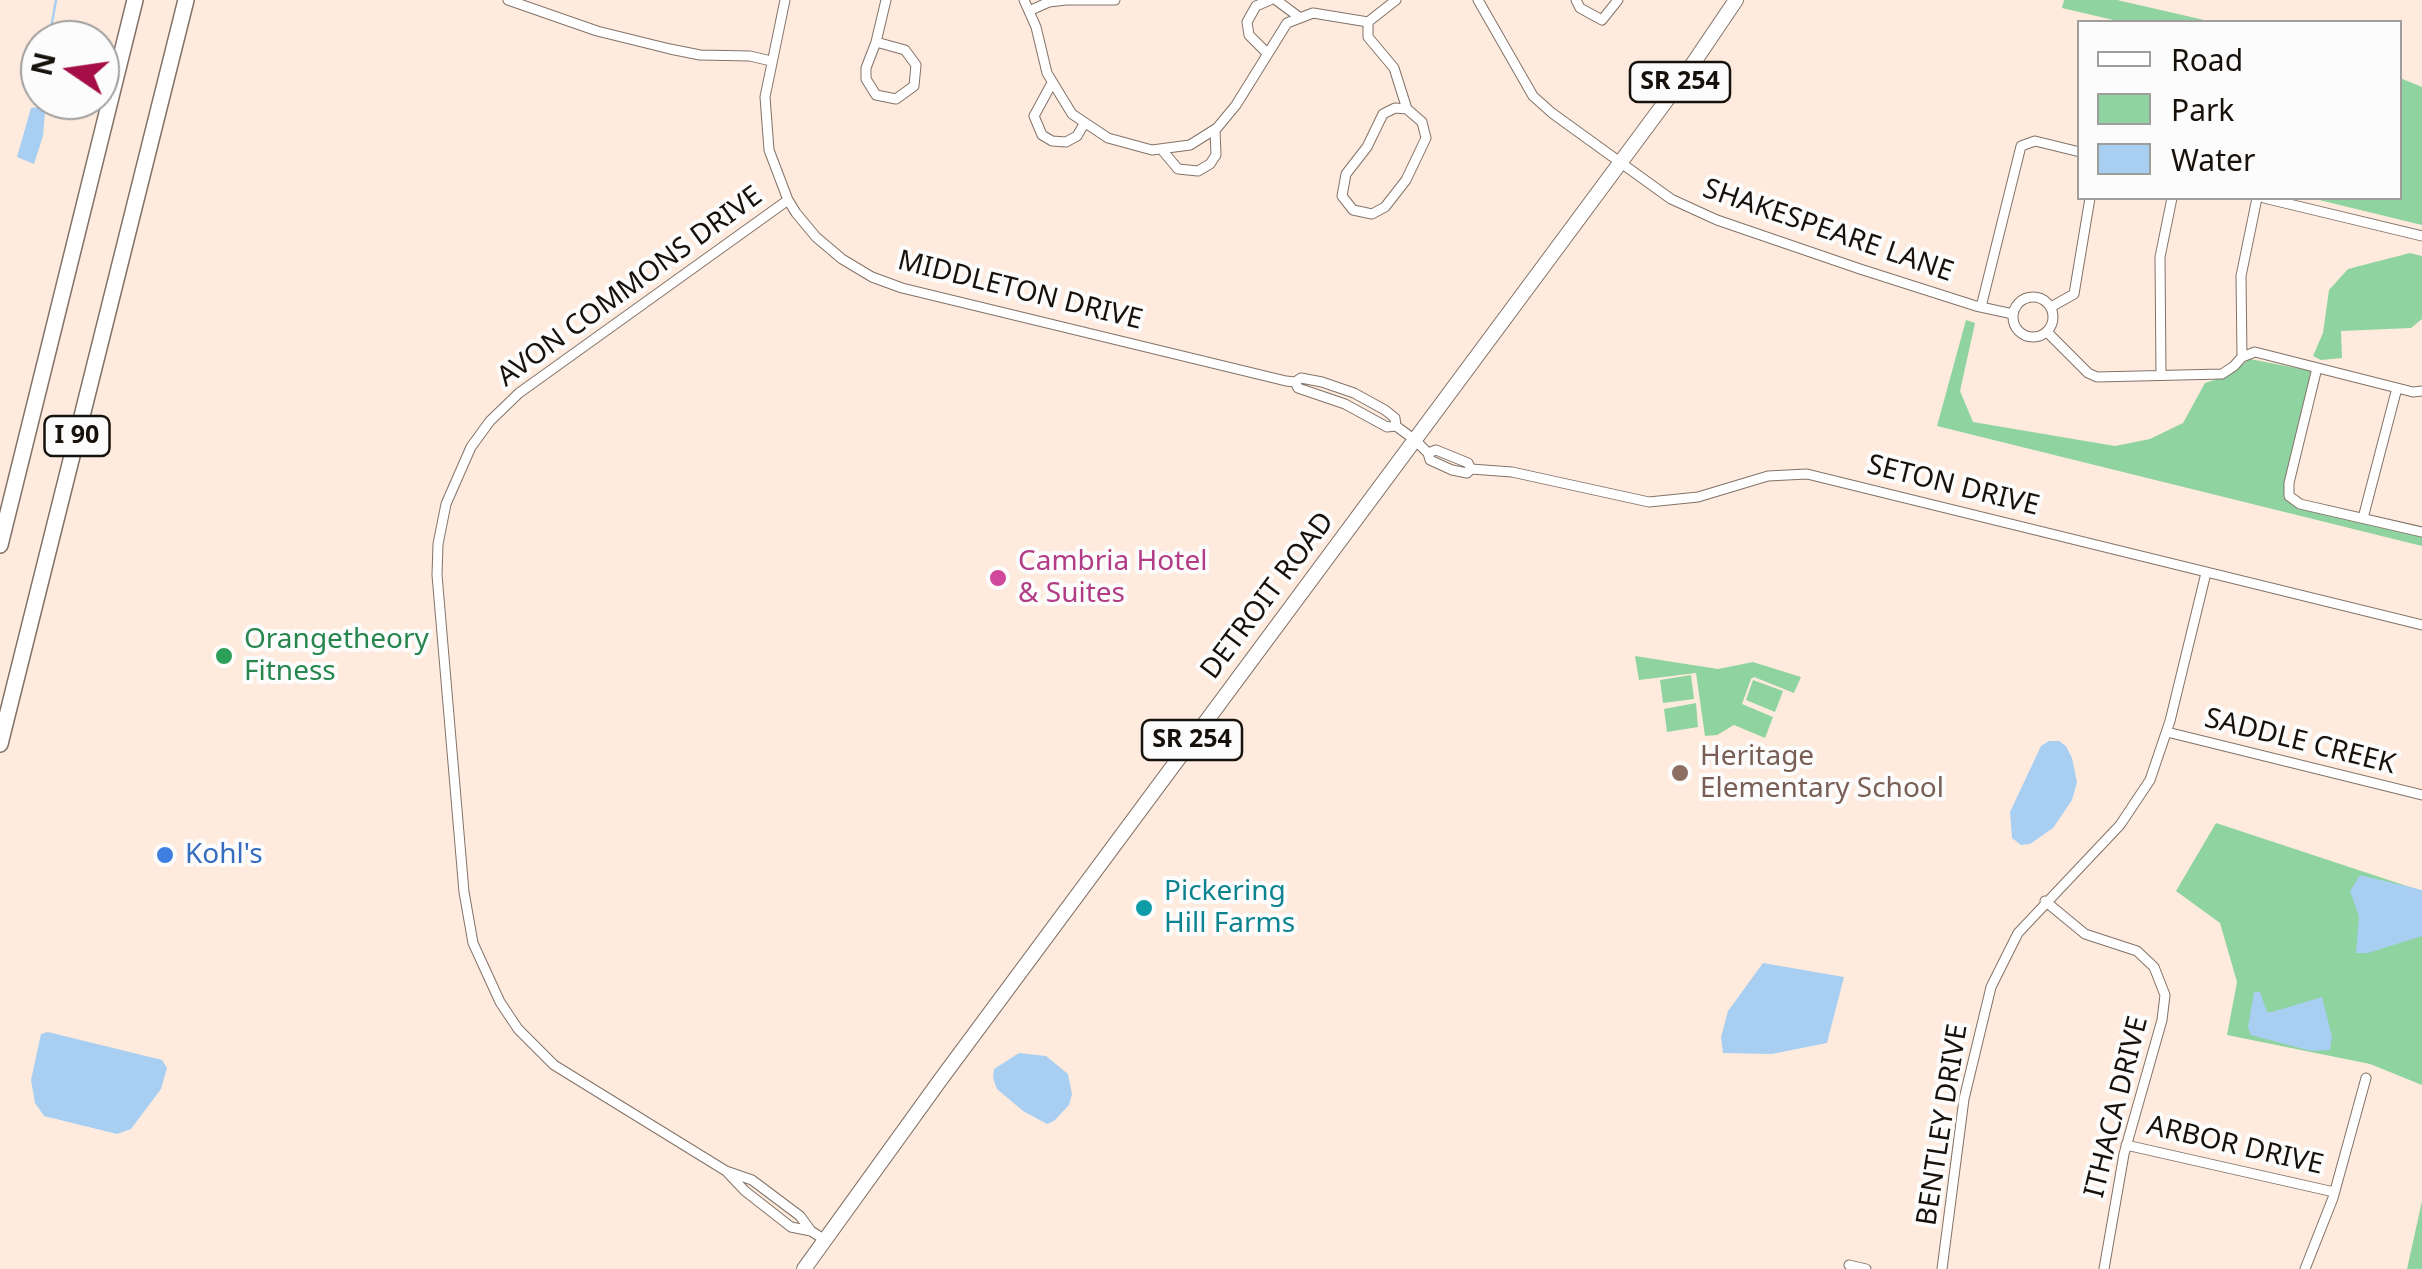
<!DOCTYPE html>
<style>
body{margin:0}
#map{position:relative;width:2422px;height:1269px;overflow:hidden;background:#feebde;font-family:"Noto Sans",sans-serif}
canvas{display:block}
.legend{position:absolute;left:2077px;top:20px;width:325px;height:180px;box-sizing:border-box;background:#fcfcfc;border:2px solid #a09e9c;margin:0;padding:12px 18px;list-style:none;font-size:30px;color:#17110c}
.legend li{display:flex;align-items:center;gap:20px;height:50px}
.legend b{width:50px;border:2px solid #a09e9c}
.north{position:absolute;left:20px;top:20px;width:100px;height:100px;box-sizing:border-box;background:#fcfcfc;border:2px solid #a09e9c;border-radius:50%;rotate:283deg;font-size:28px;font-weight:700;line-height:40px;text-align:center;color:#17110c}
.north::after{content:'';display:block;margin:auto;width:35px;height:45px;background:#a50e46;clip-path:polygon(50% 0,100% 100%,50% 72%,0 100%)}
</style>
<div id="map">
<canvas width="2422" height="1269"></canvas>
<ul class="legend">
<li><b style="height:12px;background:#fff"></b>Road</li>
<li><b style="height:28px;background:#8fd3a0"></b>Park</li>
<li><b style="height:28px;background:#a8cff2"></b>Water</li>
</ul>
<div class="north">N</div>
</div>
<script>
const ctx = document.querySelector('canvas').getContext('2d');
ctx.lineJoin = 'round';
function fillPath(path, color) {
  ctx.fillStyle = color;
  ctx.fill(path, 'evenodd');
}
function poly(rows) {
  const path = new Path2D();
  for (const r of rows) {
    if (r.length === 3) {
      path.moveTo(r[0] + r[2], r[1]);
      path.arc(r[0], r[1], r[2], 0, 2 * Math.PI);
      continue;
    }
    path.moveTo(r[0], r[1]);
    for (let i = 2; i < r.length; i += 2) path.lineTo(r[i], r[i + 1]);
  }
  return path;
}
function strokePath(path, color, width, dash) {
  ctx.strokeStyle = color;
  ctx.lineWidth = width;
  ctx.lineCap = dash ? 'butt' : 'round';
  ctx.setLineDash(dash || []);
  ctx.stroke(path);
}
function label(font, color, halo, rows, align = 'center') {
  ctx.font = font + ' "Noto Sans",sans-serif';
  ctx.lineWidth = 8;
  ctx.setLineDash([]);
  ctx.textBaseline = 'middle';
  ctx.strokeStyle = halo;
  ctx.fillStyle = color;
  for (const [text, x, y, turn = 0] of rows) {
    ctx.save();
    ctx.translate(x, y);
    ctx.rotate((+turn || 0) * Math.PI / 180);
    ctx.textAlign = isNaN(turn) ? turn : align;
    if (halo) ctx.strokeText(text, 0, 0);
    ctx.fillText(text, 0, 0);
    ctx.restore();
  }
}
fillPath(poly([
 [2064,0,2117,0,2213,22,2122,22,2062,8],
 [2400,78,2422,87,2422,225,2311,198,2400,198],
 [2410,253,2422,256,2422,319,2411,328,2341,331,2342,358,2321,360,2313,356,2323,333,2329,290,2348,269],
 [1966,320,1975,323,1960,391,1973,422,2115,446,2150,439,2183,423,2205,383,2223,377,2250,359,2312,371,2285,497,2422,535,2422,546,1937,426],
 [1635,656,1718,669,1753,662,1801,677,1794,693,1754,677,1751,679,1742,704,1773,717,1765,738,1734,725,1717,735,1705,736,1696,673,1639,680],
 [1691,675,1694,699,1663,703,1660,680],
 [1753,680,1783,691,1775,712,1746,700],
 [1696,703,1698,727,1667,732,1664,709],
 [2216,823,2422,891,2422,1085,2370,1064,2227,1035,2237,982,2220,923,2176,891],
 [2422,1201,2422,1269,2407,1269]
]), '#8fd3a0');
fillPath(poly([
 [38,107,45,112,43,136,34,164,17,157,31,108],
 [2049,741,2059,741,2066,746,2072,758,2077,782,2072,800,2053,828,2030,844,2021,845,2012,838,2010,812,2041,746],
 [2360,875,2422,890,2422,936,2368,953,2356,953,2359,916,2350,891],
 [1763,963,1844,977,1827,1043,1772,1054,1723,1053,1721,1037,1728,1011],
 [2254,992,2260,992,2267,1012,2272,1012,2322,997,2332,1037,2330,1050,2311,1051,2251,1035,2248,1027],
 [48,1032,162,1060,167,1068,161,1089,131,1129,117,1134,44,1116,35,1103,31,1080,41,1034],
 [1019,1053,1046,1056,1068,1074,1072,1094,1069,1105,1054,1121,1047,1124,1023,1111,997,1089,993,1078,994,1069]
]), '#a8cff2');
strokePath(poly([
 [49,40,56,0],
 [40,67,40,83]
]), '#a8cff2', 2.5);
const street = poly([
 [508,0,597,31,670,49,700,55,750,56,771,61],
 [785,0,765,97,769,150,788,200,796,213,816,237,842,259,872,277,902,288,1286,381,1295,382,1301,378,1322,382,1354,393,1385,410,1395,418,1396,426,1387,427,1345,404,1298,388,1295,382],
 [1024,0,1036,27,1047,73,1072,114,1108,138,1152,150,1190,145,1217,128,1236,105,1287,23,1313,13,1368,22],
 [1066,0,1115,0],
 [1276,0,1299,17],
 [1478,0,1533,96,1552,113,1671,199,1717,220,1860,269,1976,306,2013,314],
 [1576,0,1580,8,1602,20,1618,0],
 [1029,11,1049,2,1066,0],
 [1368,22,1368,37,1394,68,1407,109,1422,122,1426,138,1406,180,1385,207,1372,214,1353,210,1342,196,1346,174,1367,147,1383,114,1395,108,1407,109],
 [1368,22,1396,0],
 [876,42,905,50,916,65,914,86,896,99,876,95,866,79,866,68,876,42,886,0],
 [1267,53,1249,35,1247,22,1256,6,1270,0],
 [1052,83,1034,116,1042,135,1052,141,1066,142,1077,136,1084,124],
 [1162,150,1178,169,1198,171,1210,164,1216,155,1215,130],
 [2264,198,2422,236],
 [788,200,519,393,490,421,471,447,446,504,438,544,437,575,464,892,473,943,500,1002,518,1029,554,1065,726,1171,752,1180,800,1216,811,1231],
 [2033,317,20],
 [1981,307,2021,146,2035,141,2080,152],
 [2051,307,2074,294,2090,198],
 [2047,332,2088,373,2097,377,2222,374,2234,366,2242,357,2241,276,2257,198],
 [2242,357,2255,352,2413,392,2422,391],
 [2317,368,2289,483,2289,496,2300,504,2422,532],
 [2161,375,2160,257,2172,198],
 [1396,426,1415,440,1428,453,1430,460,1452,470,1467,473,1471,469,1468,463,1436,450,1428,453],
 [1471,469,1512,472,1649,502,1698,497,1768,476,1807,474,2422,625],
 [2363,518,2397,388],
 [2167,732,2422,795],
 [2045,901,2085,934,2137,951,2154,967,2165,995,2162,1020,2124,1154,2104,1269],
 [2126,1145,2334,1192],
 [726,1171,745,1191,791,1227,811,1231,825,1240],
 [1849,1265,1866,1269],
 [1942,1269,1964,1099,1991,987,2018,933,2120,825,2150,780,2170,721,2206,573],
 [2305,1269,2333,1198,2366,1078]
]);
const primary = poly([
 [804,1269,941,1079,1686,74,1736,0]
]);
const highway = poly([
 [0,545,135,0],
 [0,744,186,0]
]);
strokePath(street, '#837267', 11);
strokePath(primary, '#837267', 16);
strokePath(highway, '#837267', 18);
strokePath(street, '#fff', 9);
strokePath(primary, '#fff', 14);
strokePath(highway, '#fff', 15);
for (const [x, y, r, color] of [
 [998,578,10,"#d1479c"],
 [224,656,10,"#2e9e5b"],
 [1680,773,10,"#8d6e63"],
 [165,855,10,"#3f7fe0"],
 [1144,908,10,"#0f9aa8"]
]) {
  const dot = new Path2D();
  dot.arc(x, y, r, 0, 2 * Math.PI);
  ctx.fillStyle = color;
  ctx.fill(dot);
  strokePath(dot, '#fcfcfc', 4);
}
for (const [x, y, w] of [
 [1680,82,100],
 [77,436,65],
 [1192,740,100]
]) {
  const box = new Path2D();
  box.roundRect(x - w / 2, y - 20, w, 40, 8);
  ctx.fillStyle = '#fcfcfc';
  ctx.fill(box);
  strokePath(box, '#17110c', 2.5);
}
label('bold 25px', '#17110c', null, [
 ["SR 254",1680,82],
 ["I 90",77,436],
 ["SR 254",1192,740]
]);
label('28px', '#17110c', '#fcfcfc', [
 ["SHAKESPEARE LANE",1828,231,19],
 ["AVON COMMONS DRIVE",630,287,-36],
 ["MIDDLETON DRIVE",1020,291,14],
 ["SETON DRIVE",1953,486,14],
 ["DETROIT ROAD",1268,596,-53],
 ["SADDLE CREEK",2300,742,14],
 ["ITHACA DRIVE",2117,1107,-76],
 ["BENTLEY DRIVE",1943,1125,-81],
 ["ARBOR DRIVE",2235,1146,13]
]);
label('28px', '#b23c85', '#fcfcfc', [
 ["Cambria Hotel",1018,562],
 ["& Suites",1018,594]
], 'left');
label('28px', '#27864d', '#fcfcfc', [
 ["Orangetheory",244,640],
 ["Fitness",244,672]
], 'left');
label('28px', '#785e54', '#fcfcfc', [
 ["Heritage",1700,757],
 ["Elementary School",1700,789]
], 'left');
label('28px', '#366cbe', '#fcfcfc', [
 ["Kohl's",185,855]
], 'left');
label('28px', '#0d838f', '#fcfcfc', [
 ["Pickering",1164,892],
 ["Hill Farms",1164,924]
], 'left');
</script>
